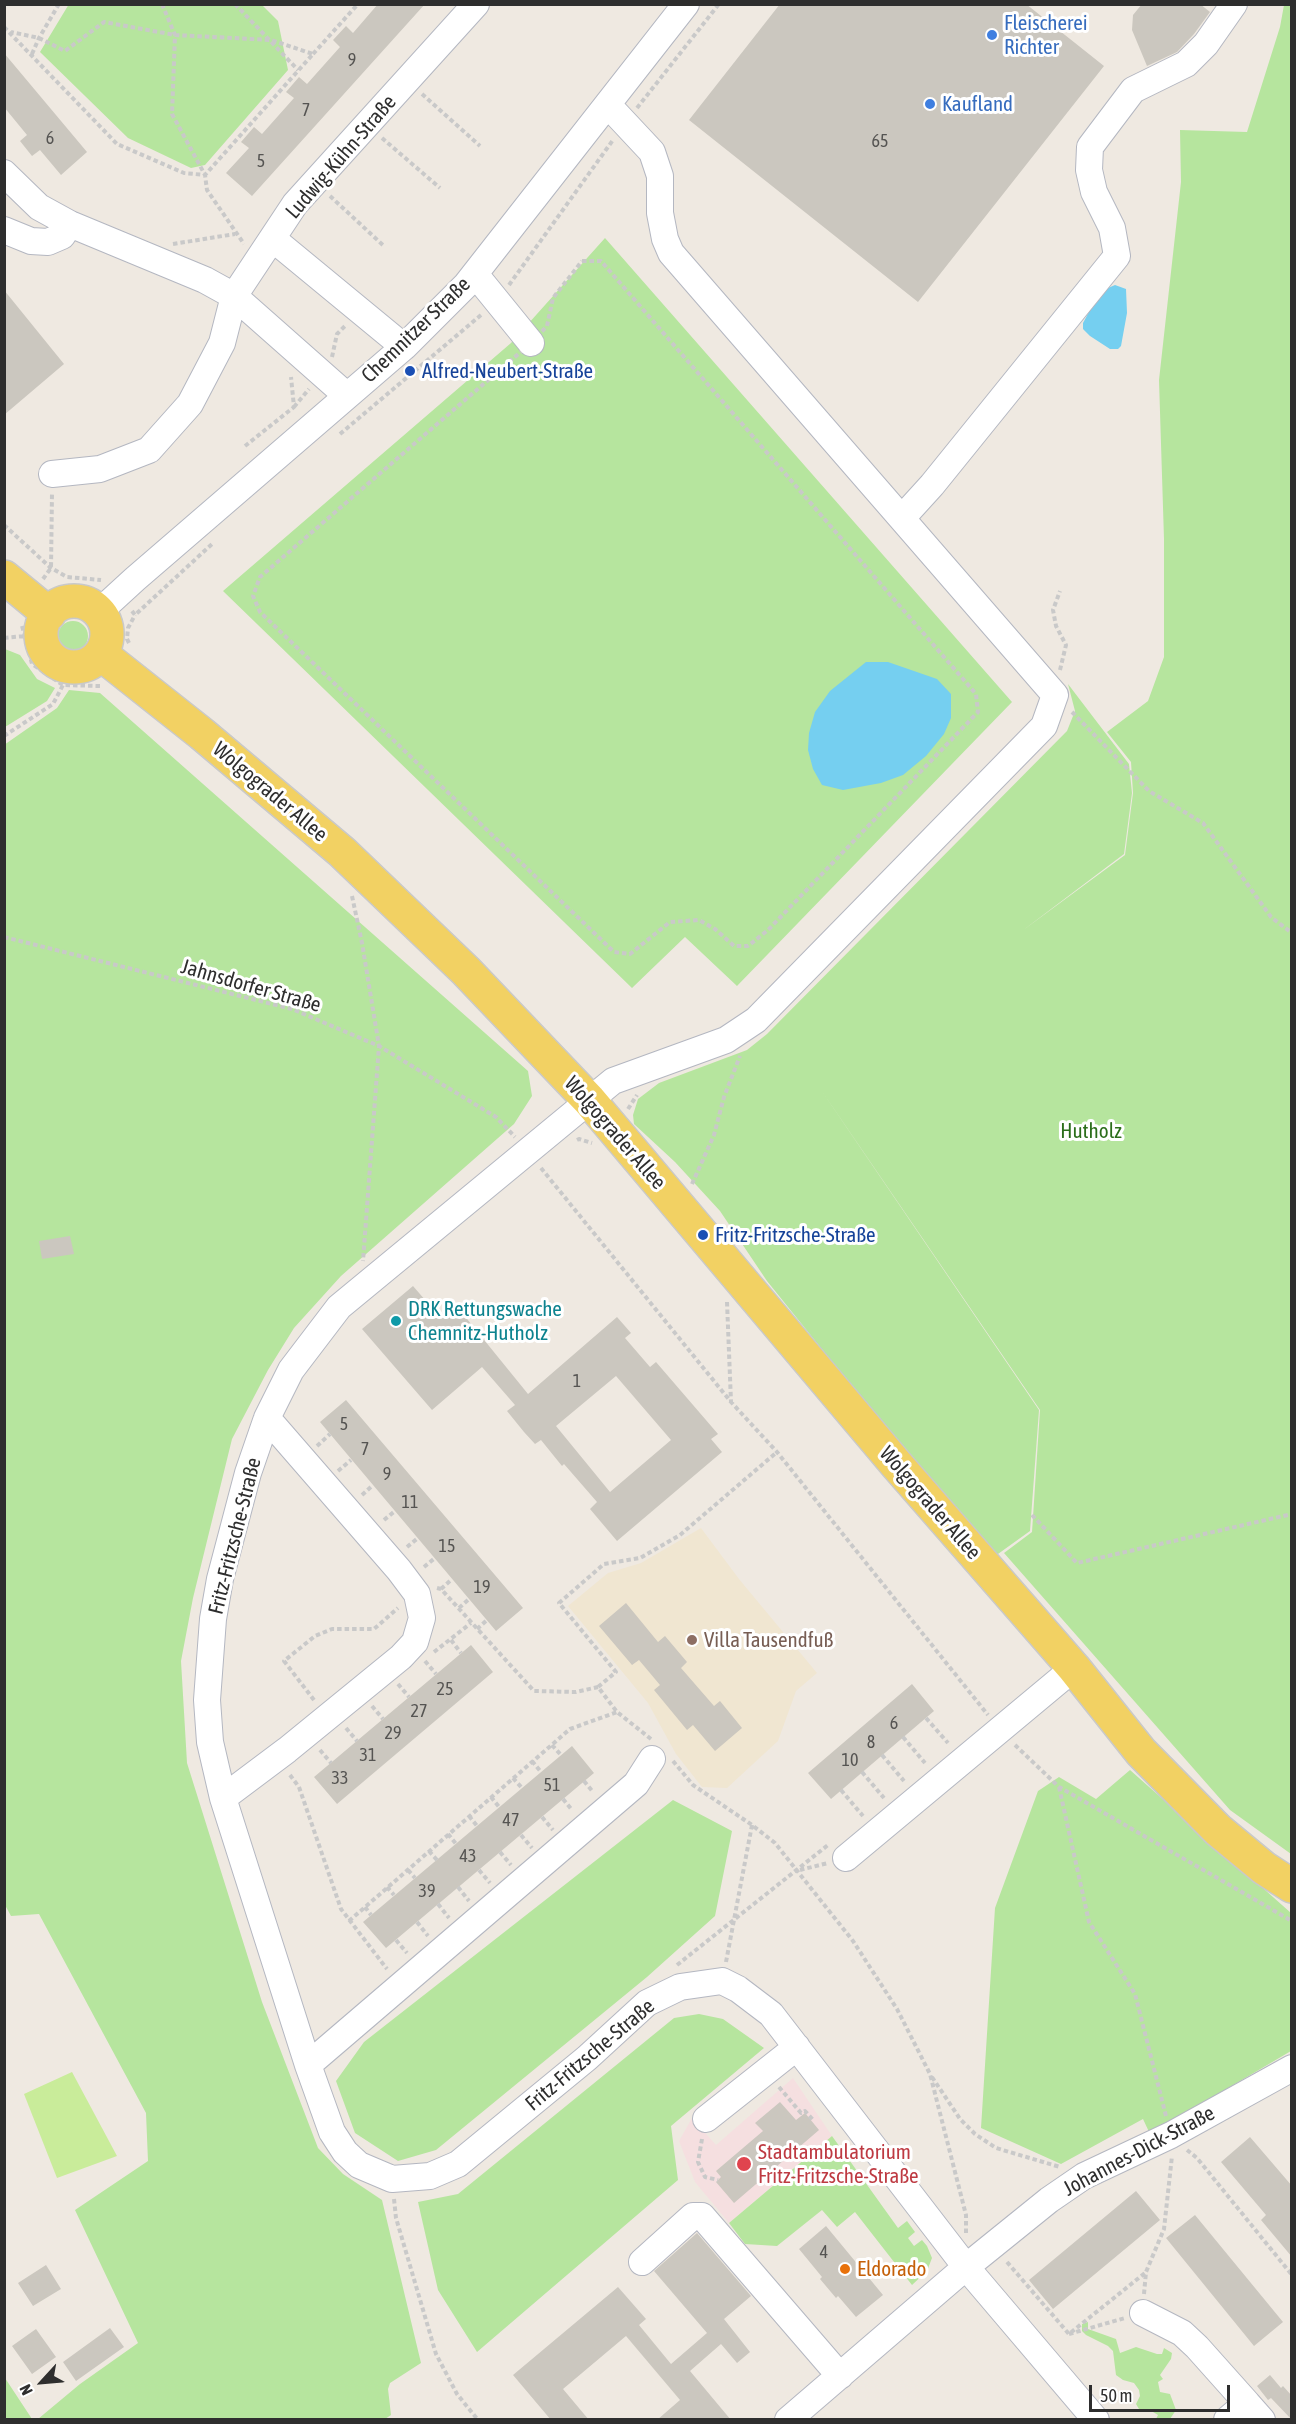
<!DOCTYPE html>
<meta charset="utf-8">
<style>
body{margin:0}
#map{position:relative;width:1296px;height:2424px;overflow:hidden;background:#efe9e1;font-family:"Asap Condensed",sans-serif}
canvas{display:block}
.frame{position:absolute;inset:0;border:6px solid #2e2e2e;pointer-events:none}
.north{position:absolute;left:12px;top:2352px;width:60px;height:60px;-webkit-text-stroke:4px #fff;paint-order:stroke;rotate:244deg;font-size:16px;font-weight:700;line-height:24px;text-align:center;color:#2e2e2e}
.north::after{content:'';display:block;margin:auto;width:21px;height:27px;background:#2e2e2e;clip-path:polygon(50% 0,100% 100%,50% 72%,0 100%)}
.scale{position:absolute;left:1089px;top:2385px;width:141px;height:27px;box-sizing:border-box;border:3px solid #2e2e2e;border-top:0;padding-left:8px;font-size:18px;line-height:21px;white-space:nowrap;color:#2e2e2e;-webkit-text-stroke:4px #fff;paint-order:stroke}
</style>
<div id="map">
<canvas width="1296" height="2424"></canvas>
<div class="frame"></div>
<div class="north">N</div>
<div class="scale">50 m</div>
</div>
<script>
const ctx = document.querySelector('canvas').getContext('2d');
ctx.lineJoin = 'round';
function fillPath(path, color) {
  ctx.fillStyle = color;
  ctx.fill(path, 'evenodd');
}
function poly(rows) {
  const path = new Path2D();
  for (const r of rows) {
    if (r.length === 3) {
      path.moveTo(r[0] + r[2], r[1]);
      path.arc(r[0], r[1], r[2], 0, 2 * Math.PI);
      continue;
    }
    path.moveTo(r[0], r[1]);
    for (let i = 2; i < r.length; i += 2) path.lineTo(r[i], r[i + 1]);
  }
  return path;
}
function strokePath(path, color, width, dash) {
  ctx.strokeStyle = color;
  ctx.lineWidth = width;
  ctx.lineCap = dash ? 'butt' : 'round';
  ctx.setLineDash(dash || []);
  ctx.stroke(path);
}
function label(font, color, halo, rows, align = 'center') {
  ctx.font = font + ' "Asap Condensed",sans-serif';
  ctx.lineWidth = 6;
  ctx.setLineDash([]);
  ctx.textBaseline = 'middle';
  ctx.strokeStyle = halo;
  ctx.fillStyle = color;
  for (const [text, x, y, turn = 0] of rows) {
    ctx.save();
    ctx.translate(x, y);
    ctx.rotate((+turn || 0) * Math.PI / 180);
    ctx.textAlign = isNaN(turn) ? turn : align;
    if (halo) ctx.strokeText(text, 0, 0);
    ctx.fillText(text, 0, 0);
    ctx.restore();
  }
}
fillPath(poly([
 [701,1528,739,1579,817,1673,796,1691,778,1741,727,1788,702,1787,676,1754,648,1703,568,1606,608,1573,641,1563]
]), '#f0e6d1');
fillPath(poly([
 [793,2078,832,2136,729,2223,695,2182,679,2141,692,2118,716,2145]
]), '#f5dfe0');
fillPath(poly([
 [69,4,262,5,278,21,288,70,205,165,191,168,128,138,40,52],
 [1284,5,1291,5,1291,1854,1230,1810,1004,1553,1032,1532,1040,1410,817,1084,1039,1410,1030,1531,991,1559,767,1281,720,1211,675,1162,634,1124,633,1115,638,1099,659,1083,747,1050,767,1034,1067,731,1075,711,1068,684,1129,764,1132,793,1124,854,1022,931,1125,855,1133,793,1131,762,1107,732,1148,701,1164,657,1164,539,1159,380,1181,182,1180,130,1247,132,1280,27],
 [605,238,1012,702,737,986,685,937,632,988,223,591,511,343],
 [73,636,15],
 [5,649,20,655,37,679,55,688,47,701,5,727],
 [69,690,100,693,528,1071,532,1096,514,1124,341,1276,294,1328,268,1370,232,1439,193,1598,181,1661,187,1763,262,2002,318,2148,343,2174,382,2200,421,2363,390,2383,388,2389,391,2415,385,2419,38,2419,80,2384,138,2343,75,2210,148,2161,146,2113,39,1914,11,1916,5,1905,4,745,57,708],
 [1130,1770,1291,1913,1291,2051,1150,2134,1143,2119,1061,2164,981,2128,995,1908,1038,1791,1059,1777,1096,1799],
 [673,1800,732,1831,715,1916,647,1977,436,2150,398,2161,355,2133,336,2081,364,2042],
 [699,2014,723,2019,764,2048,671,2126,678,2180,477,2352,438,2290,418,2202,458,2194,674,2018],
 [832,2136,898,2228,907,2221,915,2232,908,2238,914,2246,922,2240,927,2246,932,2258,927,2271,912,2285,855,2212,837,2227,822,2210,777,2246,745,2244,729,2223],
 [1088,2322,1088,2329,1116,2339,1120,2353,1136,2347,1157,2354,1162,2354,1164,2348,1172,2353,1171,2359,1160,2375,1163,2379,1158,2382,1160,2392,1170,2394,1176,2410,1170,2419,1156,2419,1158,2415,1153,2412,1142,2412,1139,2409,1136,2404,1140,2396,1139,2390,1134,2383,1123,2380,1116,2375,1113,2351,1108,2346,1086,2335,1082,2331,1082,2324],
 [5,2378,32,2419,5,2419]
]), '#b6e59e');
fillPath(poly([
 [72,2072,117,2156,57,2178,24,2094]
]), '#c9ec9a');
fillPath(poly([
 [1115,285,1126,289,1127,313,1121,346,1118,349,1110,349,1090,336,1083,329,1083,323,1090,310,1108,288],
 [866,662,888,662,937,679,951,694,951,718,944,734,926,756,903,775,881,783,843,790,822,785,813,769,808,750,809,733,815,712,830,691]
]), '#75cff0');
fillPath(poly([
 [378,4,425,4,252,196,226,173,249,148,241,142,254,127,262,134,294,98,286,92,299,77,307,84,340,47,333,40,346,26,353,33],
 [780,4,1026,4,1104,66,918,302,689,120],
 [1142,4,1200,4,1210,12,1194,34,1177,52,1147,66,1132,30,1133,15],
 [4,53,87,152,61,175,40,150,32,156,20,141,27,135,4,107],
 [4,290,64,364,4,415],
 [70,1236,74,1254,42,1259,39,1241],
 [413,1286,439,1316,449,1307,454,1313,459,1309,528,1394,617,1317,631,1333,625,1338,650,1367,656,1362,718,1434,711,1439,722,1452,617,1541,590,1509,597,1502,564,1464,562,1466,541,1440,535,1444,524,1432,507,1411,515,1405,482,1367,432,1410,362,1329],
 [616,1376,671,1440,610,1492,556,1426],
 [346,1400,523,1608,496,1631,320,1422],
 [626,1603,658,1642,665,1636,687,1662,681,1668,714,1706,720,1701,742,1728,715,1751,693,1725,687,1730,654,1690,660,1685,639,1660,632,1665,599,1626],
 [471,1645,493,1672,337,1804,314,1777],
 [912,1684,934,1711,831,1799,808,1773],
 [572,1746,594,1773,386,1948,363,1922],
 [780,2102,796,2120,805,2113,819,2130,734,2203,716,2182,721,2177,716,2171,763,2131,755,2123],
 [1250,2137,1292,2186,1292,2257,1261,2220,1266,2215,1221,2162],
 [1136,2191,1160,2220,1053,2309,1029,2280],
 [1195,2215,1283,2322,1254,2346,1166,2238],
 [826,2226,883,2295,856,2317,838,2296,836,2298,820,2279,822,2277,799,2249],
 [697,2233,751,2296,724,2319,750,2352,737,2363,721,2344,690,2371,731,2420,657,2420,680,2400,626,2336,563,2389,589,2420,551,2420,513,2375,618,2287,646,2319,639,2325,671,2364,707,2333,654,2271],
 [46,2265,61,2289,33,2306,18,2283],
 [110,2328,124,2347,76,2381,63,2362],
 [36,2329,56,2357,32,2374,12,2346],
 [1270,2375,1281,2388,1283,2386,1292,2396,1292,2420,1271,2398,1268,2400,1257,2386]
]), '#cbc7bf');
const minor = poly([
 [608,105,652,152,660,176,660,213,665,239,671,253,1055,695,1044,726,756,1020,726,1040,613,1081,339,1307,291,1370,267,1418,248,1473,220,1579,213,1619,207,1700,210,1742,223,1798,308,2065,332,2132,345,2152,359,2165,392,2179,430,2176,458,2164,587,2058,647,2003,680,1987,722,1981,738,1989,771,2014,966,2267,1096,2420],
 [4,173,39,207,70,224,205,280,234,296,346,395],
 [4,230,31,241,48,242,62,236,70,224],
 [273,239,404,347],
 [475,274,531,343],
 [52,474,100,469,149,450,190,404,222,343,234,296,295,204,476,4],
 [902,518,932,485,1117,256,1112,228,1094,192,1089,170,1090,147,1133,90,1186,64,1206,44,1234,4],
 [99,612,135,579,404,347,466,285,686,4],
 [223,1798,287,1750,401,1657,415,1642,422,1618,417,1594,399,1570,267,1418],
 [846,1858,1074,1668],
 [308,2065,636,1784,652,1759],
 [706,2119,797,2047],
 [642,2262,693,2216,702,2216,840,2376],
 [1143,2313,1182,2333,1197,2347,1247,2403],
 [788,2420,966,2267,1049,2200,1084,2176,1171,2135,1292,2068],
 [1227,2420,1247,2403,1262,2420]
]);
const major = poly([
 [4,577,49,614],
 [74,634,33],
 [101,654,202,734,342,852,466,971,589,1100,896,1464,1074,1668,1141,1752,1218,1830,1264,1868,1292,1886]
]);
strokePath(minor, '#b4b7c1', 28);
strokePath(major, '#c9c9c9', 36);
strokePath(poly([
 [162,4,175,35,172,114,205,175,207,190,244,244],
 [235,4,298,70],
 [4,27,117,144,184,173,205,175,313,54,271,40,175,35,104,22,65,51,39,38,11,32],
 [32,54,39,38,59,4],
 [313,54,358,4],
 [422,94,480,146],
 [637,108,719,4],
 [382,138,440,188],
 [330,196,385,247],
 [173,244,235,234],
 [582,261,601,261,976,694,978,712,768,930,748,946,734,946,715,929,699,920,670,922,630,954,614,952,260,612,253,596,260,577,531,343,547,326,553,298,582,261],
 [509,285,613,140],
 [332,357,337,334,345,326],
 [294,407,309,389],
 [340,434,481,315],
 [245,446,294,407,291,377],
 [4,525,51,568,67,577,101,580],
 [43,579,51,568,52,493],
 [132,611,135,615,212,544],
 [22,626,25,636],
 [4,638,25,636,32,664,63,685],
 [129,643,127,639,128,628,135,615],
 [1060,670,1066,645,1056,626,1053,610,1060,591],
 [1072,712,1149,791,1203,823,1271,917,1292,933],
 [4,736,53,704,63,685,100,686],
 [352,896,362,943,379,1046,363,1261],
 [4,937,292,1009,379,1046,496,1117,515,1137],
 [628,1109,637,1095],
 [577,1140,579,1139,592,1143],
 [541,1168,731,1402,777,1452,988,1715],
 [692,1184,714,1135,724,1097,740,1056],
 [727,1302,731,1402],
 [317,1446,330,1434],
 [338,1471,351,1460],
 [362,1495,373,1485],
 [1032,1515,1077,1563,1292,1514],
 [384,1520,395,1511],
 [407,1547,418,1538],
 [424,1567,435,1558],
 [437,1588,441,1589,534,1691,576,1692,598,1687],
 [441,1589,452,1579],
 [459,1608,469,1599],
 [477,1629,487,1620],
 [451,1640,461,1653],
 [434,1652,471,1623],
 [425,1661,436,1674],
 [398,1684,409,1697],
 [314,1700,284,1661,315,1636,332,1629,374,1629,398,1608],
 [372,1706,383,1719],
 [926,1718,948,1743],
 [346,1728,357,1741],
 [903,1737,925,1763],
 [651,1739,617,1712,598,1687,616,1672,559,1603,604,1564,640,1558,680,1535,777,1452],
 [552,1745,561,1755],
 [1015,1745,1059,1787,1292,1921],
 [320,1750,331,1763],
 [882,1755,904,1781],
 [532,1761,541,1772],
 [673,1761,693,1785,752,1825,775,1843,853,1941,897,2009,930,2074,966,2215,966,2233],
 [862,1772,884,1798],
 [290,1775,299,1787,341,1909,387,1969],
 [513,1778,522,1788],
 [584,1781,593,1792],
 [1059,1787,1089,1922,1135,1994,1166,2116],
 [841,1790,863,1816],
 [491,1797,499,1807],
 [563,1799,572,1810],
 [469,1816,477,1826],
 [542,1817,553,1830],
 [448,1834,456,1844],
 [521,1835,532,1848],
 [429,1851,437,1860],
 [500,1852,511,1865],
 [408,1870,415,1878],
 [479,1870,490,1883],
 [800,1870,828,1863],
 [387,1887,394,1895],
 [458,1887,469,1901],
 [438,1904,449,1918],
 [365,1907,371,1915],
 [349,1921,570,1729,617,1712],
 [417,1922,428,1936],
 [396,1940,407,1953],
 [726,1962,752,1825],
 [677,1965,828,1845],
 [932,2077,960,2119,975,2134,996,2148,1060,2167],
 [779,2087,801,2113,805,2111,814,2121],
 [702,2139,698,2162,705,2177,718,2180],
 [1187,2150,1197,2158,1292,2275],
 [394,2199,396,2218,436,2354,457,2394,478,2420],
 [1007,2262,1069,2334,1145,2273],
 [1144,2294,1146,2272,1164,2229,1172,2156],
 [1069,2334,1125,2318]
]), '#c9c9c9', 4, [4.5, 3]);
strokePath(minor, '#fff', 26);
strokePath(major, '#f2d163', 33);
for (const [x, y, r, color] of [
 [992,35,6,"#3f7fe0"],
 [930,104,6,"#3f7fe0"],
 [410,371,6,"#1a4fb4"],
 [703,1235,6,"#1a4fb4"],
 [396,1321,6,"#0f9aa8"],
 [692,1640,6,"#8d6e63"],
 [744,2164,8,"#e0444e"],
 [845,2269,6,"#e8710a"]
]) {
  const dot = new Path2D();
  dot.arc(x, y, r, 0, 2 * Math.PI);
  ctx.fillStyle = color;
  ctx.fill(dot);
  strokePath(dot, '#fff', 2);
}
label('18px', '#555452', null, [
 ["9",352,60],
 ["7",306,110],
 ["6",50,138],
 ["65",880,141],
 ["5",261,161],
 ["1",577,1381],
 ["5",344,1424],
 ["7",365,1449],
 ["9",387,1474],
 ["11",410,1502],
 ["15",447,1546],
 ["19",482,1587],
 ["25",445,1689],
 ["27",419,1711],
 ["6",894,1723],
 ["29",393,1733],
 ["8",871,1742],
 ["31",368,1755],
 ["10",850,1760],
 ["33",340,1778],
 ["51",552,1785],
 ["47",511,1820],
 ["43",468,1856],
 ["39",427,1891],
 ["4",824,2252]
]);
label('21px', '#366cbe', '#fff', [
 ["Fleischerei",1004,23],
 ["Richter",1004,47],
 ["Kaufland",942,104]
], 'left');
label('21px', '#2e2e2e', '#fff', [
 ["Ludwig-Kühn-Straße",341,157,-49],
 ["Chemnitzer Straße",416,330,-44],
 ["Wolgograder Allee",270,792,40],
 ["Jahnsdorfer Straße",251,986,16],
 ["Wolgograder Allee",615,1133,49],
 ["Wolgograder Allee",930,1503,49],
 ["Fritz-Fritzsche-Straße",235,1536,-76],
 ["Fritz-Fritzsche-Straße",590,2055,-40],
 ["Johannes-Dick-Straße",1139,2151,-28]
]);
label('21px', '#164399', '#fff', [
 ["Alfred-Neubert-Straße",422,371],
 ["Fritz-Fritzsche-Straße",715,1235]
], 'left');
label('21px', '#2c6e1b', '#fff', [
 ["Hutholz",1091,1131]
]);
label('21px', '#0d838f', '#fff', [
 ["DRK Rettungswache",408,1309],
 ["Chemnitz-Hutholz",408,1333]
], 'left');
label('21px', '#785e54', '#fff', [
 ["Villa Tausendfuß",704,1640]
], 'left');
label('21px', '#be3a42', '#fff', [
 ["Stadtambulatorium",758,2152],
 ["Fritz-Fritzsche-Straße",758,2176]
], 'left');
label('21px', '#c56008', '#fff', [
 ["Eldorado",857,2269]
], 'left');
</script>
